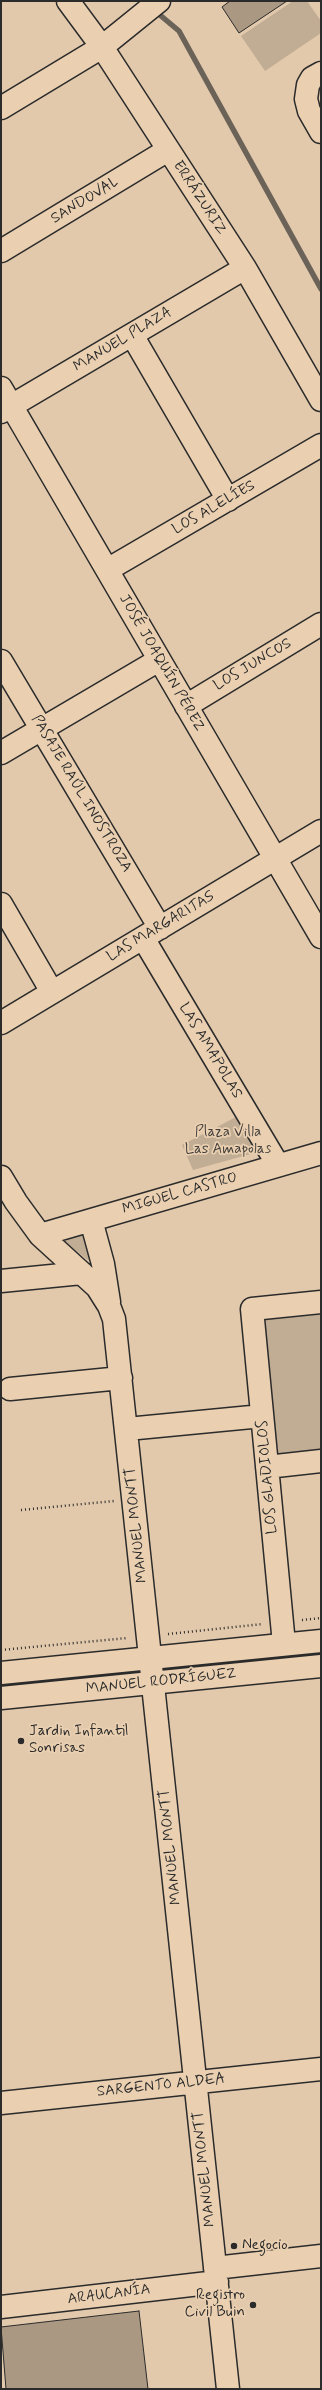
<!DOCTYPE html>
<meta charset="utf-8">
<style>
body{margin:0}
#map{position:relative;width:322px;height:2390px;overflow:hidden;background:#e2c9ac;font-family:Mynerve,sans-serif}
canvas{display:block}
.frame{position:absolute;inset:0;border:2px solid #2b2b2b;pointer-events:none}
</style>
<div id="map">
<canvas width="322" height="2390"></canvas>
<div class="frame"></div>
</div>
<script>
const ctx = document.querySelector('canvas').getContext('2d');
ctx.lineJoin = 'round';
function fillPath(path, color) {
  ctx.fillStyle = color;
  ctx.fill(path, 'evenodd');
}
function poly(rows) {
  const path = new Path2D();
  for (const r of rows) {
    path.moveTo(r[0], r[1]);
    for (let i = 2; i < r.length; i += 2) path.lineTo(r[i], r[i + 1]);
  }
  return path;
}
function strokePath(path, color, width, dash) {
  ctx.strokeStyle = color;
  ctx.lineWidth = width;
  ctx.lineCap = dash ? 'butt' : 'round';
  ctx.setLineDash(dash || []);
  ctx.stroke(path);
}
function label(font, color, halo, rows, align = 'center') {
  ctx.font = font + ' Mynerve,sans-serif';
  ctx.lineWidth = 3.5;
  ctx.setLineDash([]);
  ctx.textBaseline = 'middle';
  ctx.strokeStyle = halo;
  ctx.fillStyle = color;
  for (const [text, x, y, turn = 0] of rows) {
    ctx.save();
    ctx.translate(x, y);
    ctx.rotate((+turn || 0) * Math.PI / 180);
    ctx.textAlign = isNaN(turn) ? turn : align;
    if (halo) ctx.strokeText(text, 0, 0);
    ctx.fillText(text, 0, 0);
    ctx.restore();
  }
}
fillPath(poly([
 [293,1,307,1,321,21,321,33,265,71,241,36],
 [236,1117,258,1152,193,1170,182,1145],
 [83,1233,94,1265,64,1241],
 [321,1308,321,1455,275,1459,262,1313]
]), '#c1ac94');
strokePath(poly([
 [154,10,179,31,321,289]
]), '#6b6258', 5.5);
const building = poly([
 [230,1,287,1,239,33,222,7,230,1],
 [139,2311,148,2389,6,2389,1,2327,139,2311]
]);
fillPath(building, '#aa9883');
strokePath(building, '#2b2b2b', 1);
const minor = poly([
 [68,1,102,47,245,268,321,400],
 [321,73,312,78,308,85,306,99,309,111,321,132],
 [1,108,102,47,159,1],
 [1,251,168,150],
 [132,335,228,500],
 [1,388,321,937],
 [1,412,245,268],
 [107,570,321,445],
 [1,661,160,928],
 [186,706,321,624],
 [1,753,159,660],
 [1,904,52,992],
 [143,938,278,1165],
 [1,1023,321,831],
 [1,1177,16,1202,40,1235,97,1287,109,1306,114,1319,228,2389],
 [91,1220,103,1264,109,1302],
 [40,1235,321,1153],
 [1,1281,82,1273],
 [10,1389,121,1378],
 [127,1429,262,1416],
 [267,1467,321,1461],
 [284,1644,252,1309,321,1302],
 [1,2103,321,2069],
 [215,2268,321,2256],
 [1,2307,217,2282]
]);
const major = poly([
 [1,1673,321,1641],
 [1,1698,321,1666]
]);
strokePath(minor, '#2b2b2b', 25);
strokePath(major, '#2b2b2b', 25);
strokePath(poly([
 [21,1510,114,1501],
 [302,1620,321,1618],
 [168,1634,263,1624],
 [1,1650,127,1638]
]), '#2b2b2b', 2.5, [1, 3]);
strokePath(minor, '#ead0b1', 22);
strokePath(major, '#ead0b1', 22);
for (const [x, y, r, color] of [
 [21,1741,4,"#2b2b2b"],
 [234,2246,4,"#2b2b2b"],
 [253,2305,4,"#2b2b2b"]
]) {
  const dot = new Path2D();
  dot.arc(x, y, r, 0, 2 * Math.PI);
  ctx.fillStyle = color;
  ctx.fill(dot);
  strokePath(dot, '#ead0b1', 1.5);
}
label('15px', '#2b2b2b', '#ead0b1', [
 ["ERRÁZURIZ",199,198,57],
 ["SANDOVAL",85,201,-31],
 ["MANUEL PLAZA",123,340,-31],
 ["LOS ALELÍES",214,508,-30],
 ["JOSÉ JOAQUÍN PÉREZ",161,663,60],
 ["LOS JUNCOS",253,665,-31],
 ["PASAJE RAÚL INOSTROZA",81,794,59],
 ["LAS MARGARITAS",161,927,-31],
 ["LAS AMAPOLAS",210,1051,59],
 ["MIGUEL CASTRO",180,1194,-16],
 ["LOS GLADIOLOS",268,1477,-95],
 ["MANUEL MONTT",137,1525,-96],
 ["MANUEL RODRÍGUEZ",161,1682,-6],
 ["MANUEL MONTT",171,1847,-96],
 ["SARGENTO ALDEA",161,2086,-6],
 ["MANUEL MONTT",205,2169,-96],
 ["ARAUCANÍA",109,2295,-7]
]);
label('15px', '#423e3b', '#ead0b1', [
 ["Plaza Villa",228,1133],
 ["Las Amapolas",228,1150]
]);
label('15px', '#2b2b2b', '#ead0b1', [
 ["Jardin Infantil",29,1732],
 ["Sonrisas",29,1749],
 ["Negocio",242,2246],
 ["Registro",245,2296,"right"],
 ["Civil Buin",245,2313,"right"]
], 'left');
</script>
